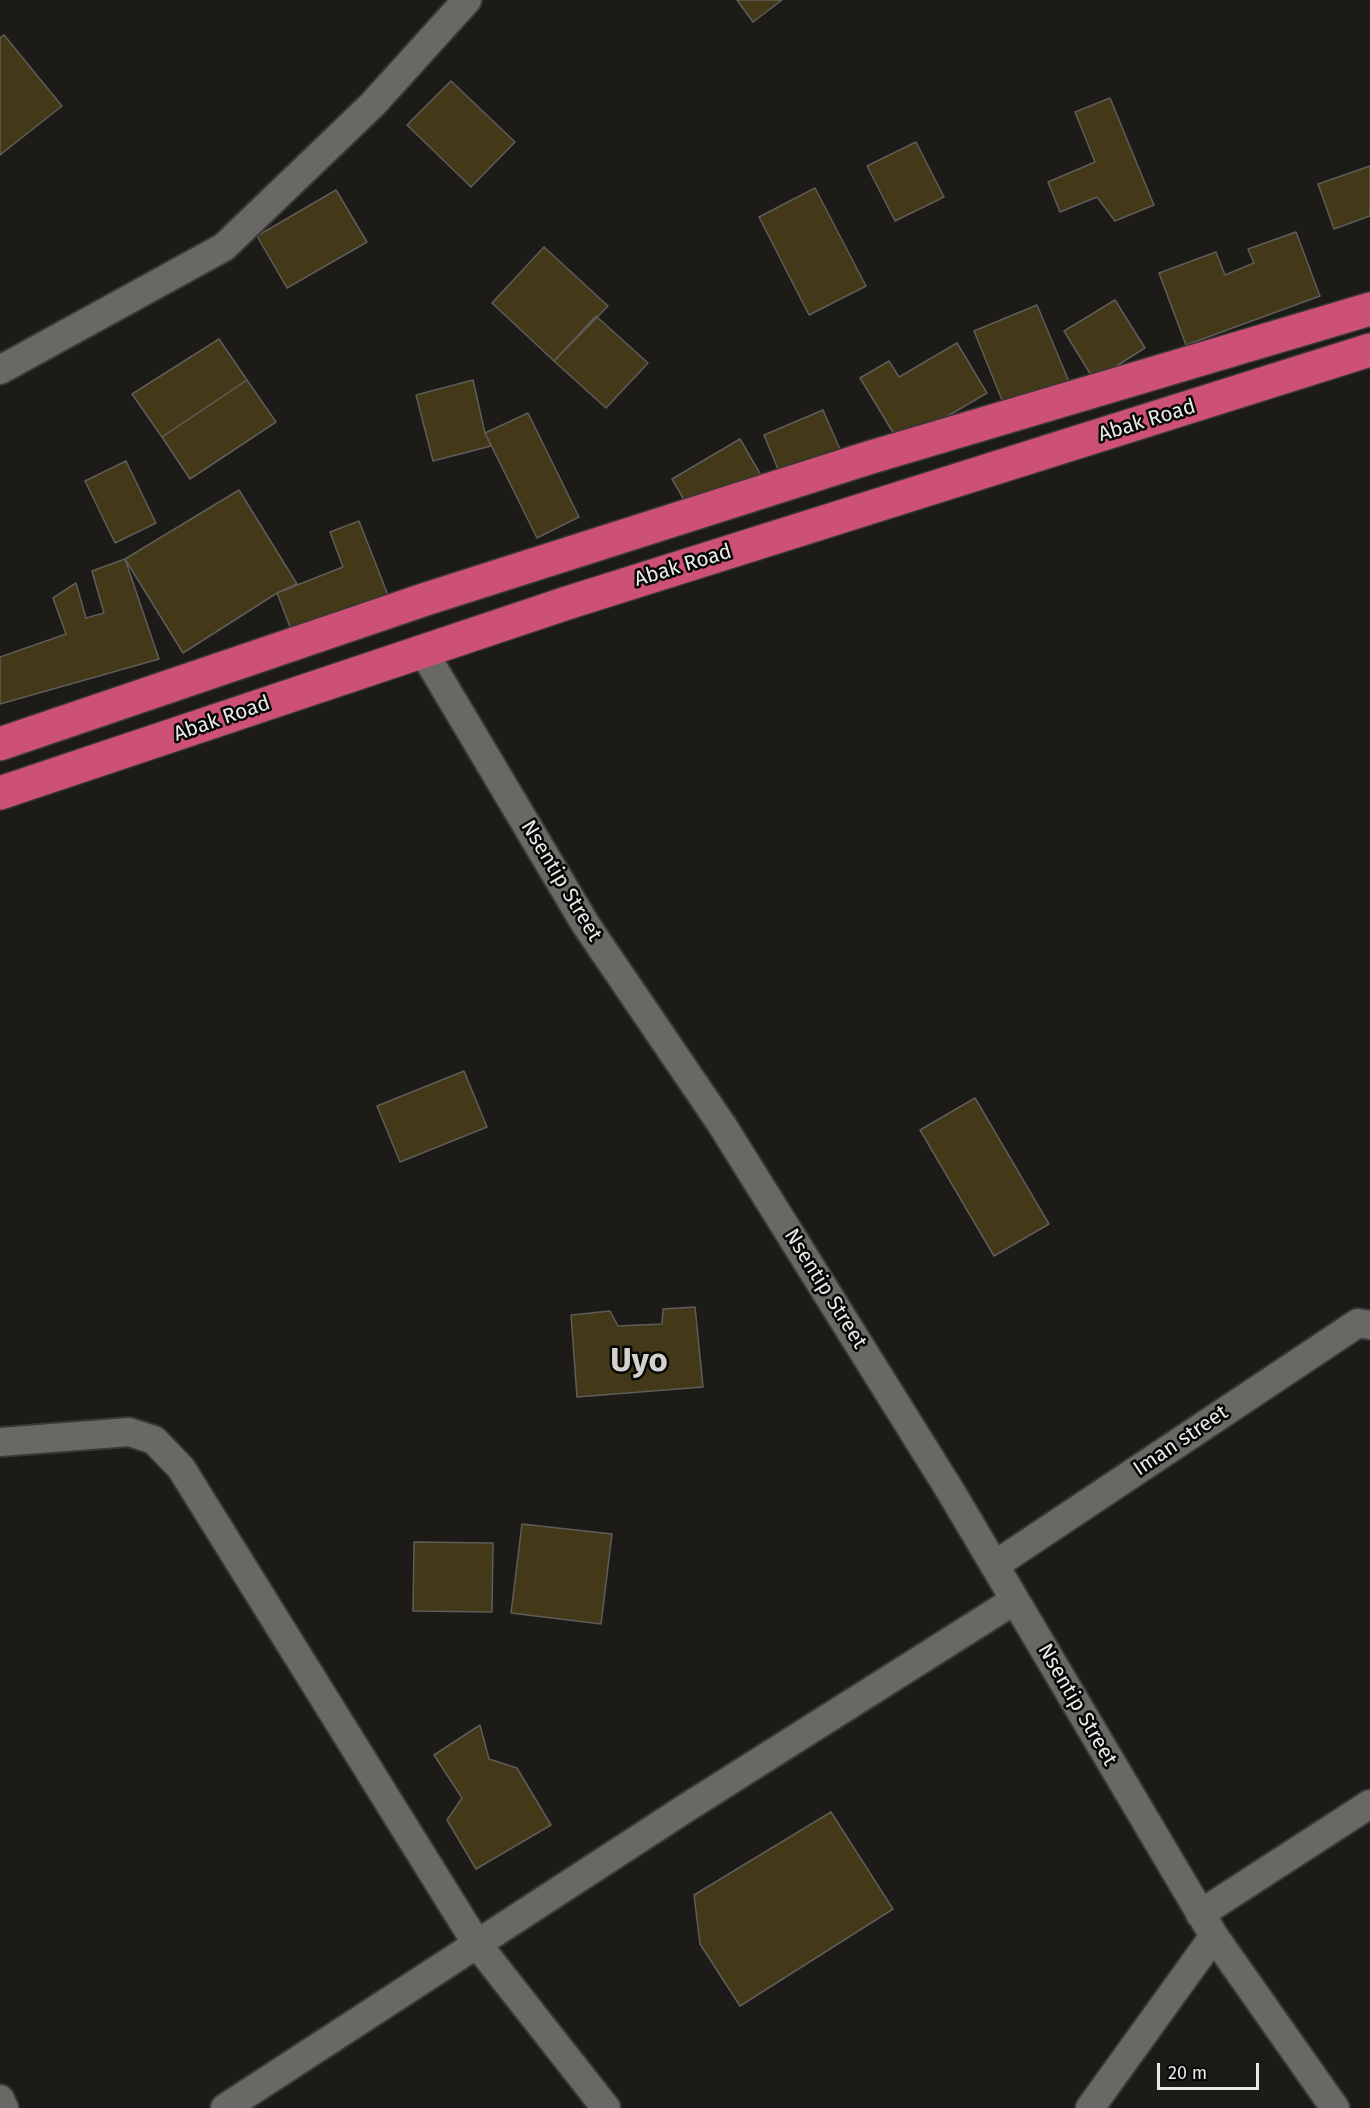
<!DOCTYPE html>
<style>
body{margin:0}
#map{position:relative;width:1370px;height:2108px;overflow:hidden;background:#1c1b18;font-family:"Fira Sans",sans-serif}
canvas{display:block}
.scale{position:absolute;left:1157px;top:2063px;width:102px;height:27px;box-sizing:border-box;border:3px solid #e9e9e7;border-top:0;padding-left:8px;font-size:18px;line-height:21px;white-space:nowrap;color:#e9e9e7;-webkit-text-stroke:4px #060605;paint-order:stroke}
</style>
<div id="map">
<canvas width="1370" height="2108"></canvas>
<div class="scale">20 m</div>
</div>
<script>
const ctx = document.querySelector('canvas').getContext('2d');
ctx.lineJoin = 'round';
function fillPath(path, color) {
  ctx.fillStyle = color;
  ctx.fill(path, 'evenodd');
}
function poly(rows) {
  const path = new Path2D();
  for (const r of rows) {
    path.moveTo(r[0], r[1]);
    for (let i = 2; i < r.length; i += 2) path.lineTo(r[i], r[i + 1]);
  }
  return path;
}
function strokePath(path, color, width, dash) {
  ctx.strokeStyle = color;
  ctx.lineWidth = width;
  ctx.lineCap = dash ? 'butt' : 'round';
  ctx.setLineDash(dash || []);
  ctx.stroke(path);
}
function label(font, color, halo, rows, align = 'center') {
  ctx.font = font + ' "Fira Sans",sans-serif';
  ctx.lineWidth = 5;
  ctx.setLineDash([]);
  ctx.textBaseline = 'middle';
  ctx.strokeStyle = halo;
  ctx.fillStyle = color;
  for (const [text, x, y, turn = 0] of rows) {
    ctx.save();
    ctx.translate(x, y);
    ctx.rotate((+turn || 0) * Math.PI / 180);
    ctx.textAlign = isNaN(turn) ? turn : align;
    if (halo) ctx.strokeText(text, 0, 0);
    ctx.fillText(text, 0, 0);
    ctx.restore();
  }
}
const building = poly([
 [737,0,782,0,753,22,737,0],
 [4,35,62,106,0,155,0,38,4,35],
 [451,81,515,142,471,187,407,125,451,81],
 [1110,98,1154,205,1115,221,1097,197,1060,212,1048,182,1095,162,1075,112,1110,98],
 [916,142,944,197,895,221,867,166,916,142],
 [1370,166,1370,216,1334,229,1318,184,1370,166],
 [815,188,866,286,809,315,759,217,815,188],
 [336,190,367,242,287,288,257,236,336,190],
 [1296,232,1320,296,1186,345,1159,273,1216,252,1225,275,1254,263,1248,249,1296,232],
 [544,247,608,306,554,361,492,303,544,247],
 [1115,300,1145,348,1094,380,1064,331,1115,300],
 [1037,305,1070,384,1006,410,974,331,1037,305],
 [596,316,648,363,606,408,554,361,596,316],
 [219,339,247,380,162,437,132,394,219,339],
 [957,343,987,393,900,444,860,378,889,361,899,377,957,343],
 [247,380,276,422,190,479,162,437,247,380],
 [473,380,485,433,491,446,433,461,416,395,473,380],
 [823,410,842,454,782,479,764,435,823,410],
 [528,413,579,517,537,538,485,433,528,413],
 [740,439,762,477,694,517,672,479,740,439],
 [126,461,156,523,115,543,85,481,126,461],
 [239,490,297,584,277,593,183,653,125,559,239,490],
 [359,521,395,613,299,650,277,593,343,567,330,532,359,521],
 [125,559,159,659,0,704,0,657,66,634,53,598,76,583,86,618,104,613,92,571,125,559],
 [464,1071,487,1127,400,1162,377,1106,464,1071],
 [975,1098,1049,1224,994,1256,920,1130,975,1098],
 [695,1307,703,1387,577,1397,571,1315,610,1311,618,1326,662,1324,663,1309,695,1307],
 [522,1524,612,1534,601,1624,511,1613,522,1524],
 [414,1542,493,1543,492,1612,413,1611,414,1542],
 [480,1725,489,1759,517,1768,551,1825,476,1869,447,1820,462,1798,434,1755,480,1725],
 [831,1812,893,1909,740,2006,700,1944,694,1895,831,1812]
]);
fillPath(building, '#433918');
strokePath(building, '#5e5d5a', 1.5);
const street = poly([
 [0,370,224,247,373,104,467,0],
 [423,651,586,925,722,1125,951,1492,1214,1936,1335,2108],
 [0,1442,129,1432,154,1440,181,1468,477,1944,606,2108],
 [995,1565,1358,1323,1370,1325],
 [1200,1914,1370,1804],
 [0,2099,4,2108],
 [225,2108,686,1808,1015,1600],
 [1090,2108,1214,1936]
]);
const highway = poly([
 [0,744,426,599,868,458,1370,309],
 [0,793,567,603,1370,350]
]);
strokePath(street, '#393836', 32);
strokePath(highway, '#393836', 36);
strokePath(street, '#696865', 28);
strokePath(highway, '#cd5076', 33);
label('21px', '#e9e9e7', '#060605', [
 ["Abak Road",1147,421,-17],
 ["Abak Road",683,566,-17],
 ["Abak Road",222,719,-19],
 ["Nsentip Street",561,881,59],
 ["Nsentip Street",825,1289,58],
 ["Iman street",1181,1441,-34],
 ["Nsentip Street",1077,1705,60]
]);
label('bold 33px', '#d2d1cd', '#060605', [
 ["Uyo",639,1362]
]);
</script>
